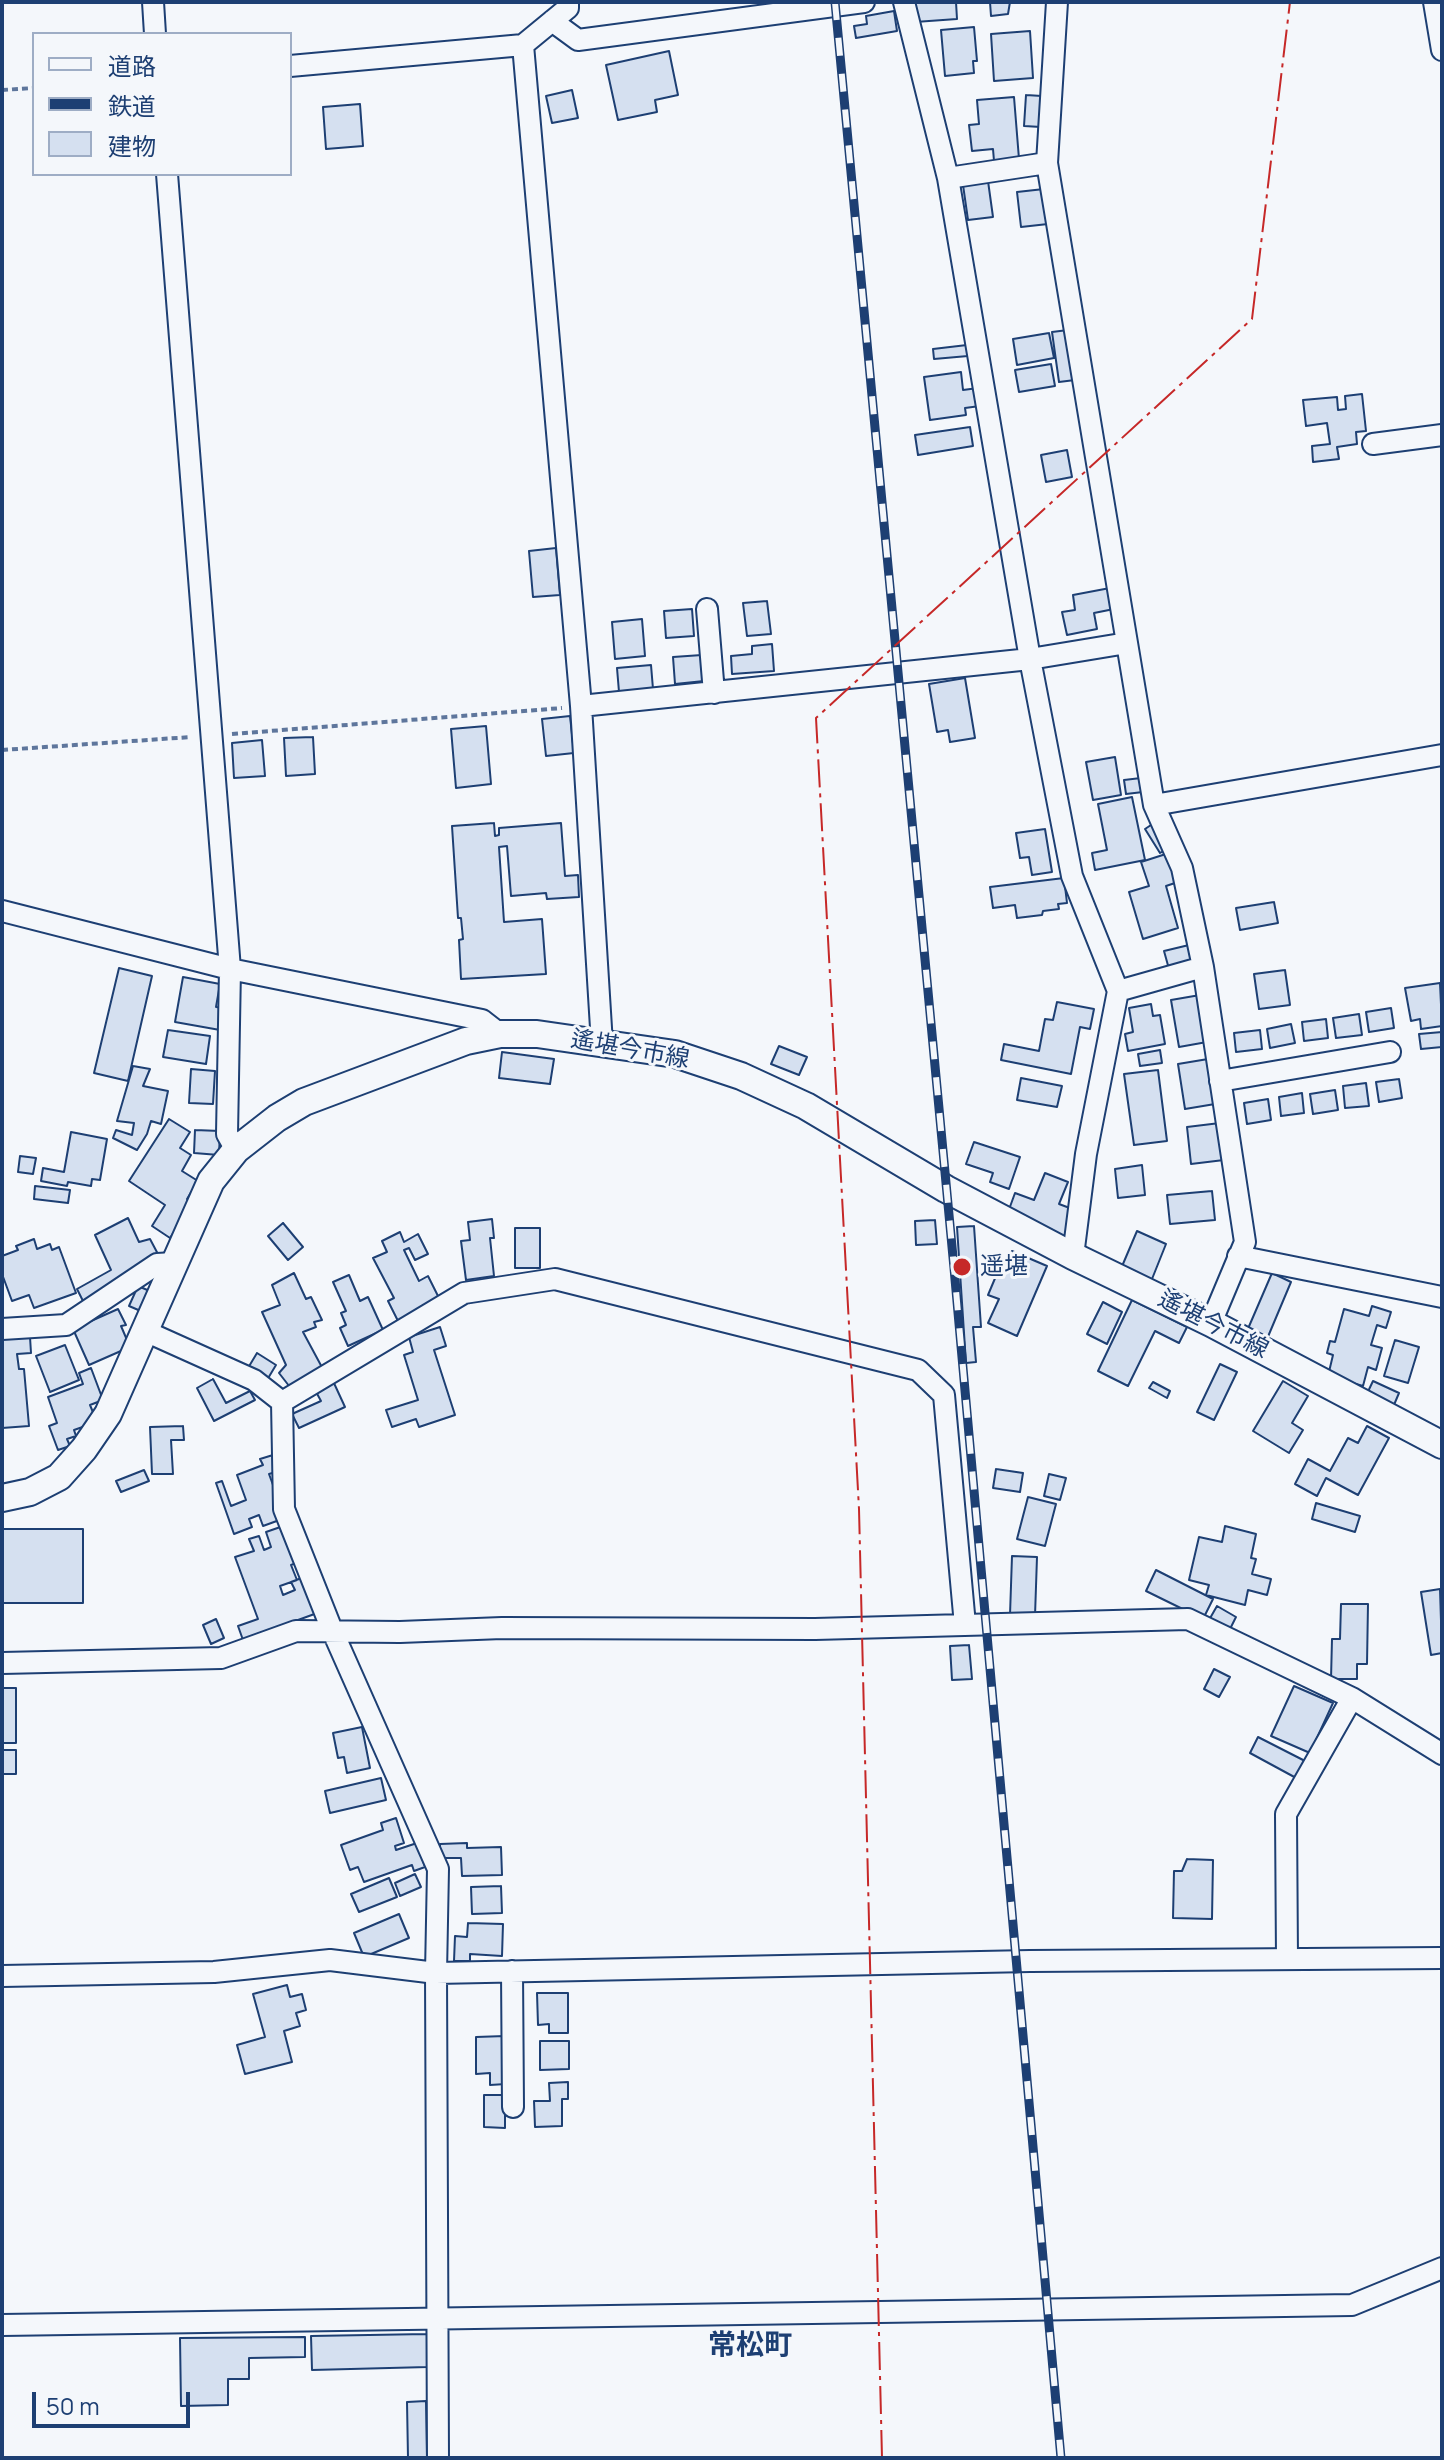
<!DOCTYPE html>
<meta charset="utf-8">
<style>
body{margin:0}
#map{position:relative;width:1444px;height:2460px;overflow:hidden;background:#f4f7fb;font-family:Manrope,"Noto Sans JP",sans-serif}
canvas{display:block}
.frame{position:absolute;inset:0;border:4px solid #1d3f73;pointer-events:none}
.legend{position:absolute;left:32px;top:32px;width:260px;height:144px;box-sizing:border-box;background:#f4f7fb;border:2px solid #9eadc5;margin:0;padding:10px 14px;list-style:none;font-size:24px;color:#1d3f73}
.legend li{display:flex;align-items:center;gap:16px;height:40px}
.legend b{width:40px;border:2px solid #9eadc5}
.scale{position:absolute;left:32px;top:2392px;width:158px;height:36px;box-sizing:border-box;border:4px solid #1d3f73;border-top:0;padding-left:10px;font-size:24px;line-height:28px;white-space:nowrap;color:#1d3f73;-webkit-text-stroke:6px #f4f7fb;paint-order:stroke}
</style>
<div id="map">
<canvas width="1444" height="2460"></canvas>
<div class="frame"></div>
<ul class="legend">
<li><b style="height:10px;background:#f4f7fb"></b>道路</li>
<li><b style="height:10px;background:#1d3f73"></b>鉄道</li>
<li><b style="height:22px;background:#d5e0f0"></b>建物</li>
</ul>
<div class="scale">50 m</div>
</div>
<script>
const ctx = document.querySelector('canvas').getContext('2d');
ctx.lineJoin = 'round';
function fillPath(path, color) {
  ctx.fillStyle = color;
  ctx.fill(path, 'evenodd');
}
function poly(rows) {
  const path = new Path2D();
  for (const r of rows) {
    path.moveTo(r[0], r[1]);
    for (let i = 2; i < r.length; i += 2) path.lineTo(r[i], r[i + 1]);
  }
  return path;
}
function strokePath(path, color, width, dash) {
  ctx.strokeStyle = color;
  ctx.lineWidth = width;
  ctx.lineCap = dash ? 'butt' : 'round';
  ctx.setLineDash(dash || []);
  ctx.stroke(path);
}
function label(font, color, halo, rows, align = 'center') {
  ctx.font = font + ' Manrope,"Noto Sans JP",sans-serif';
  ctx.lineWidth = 6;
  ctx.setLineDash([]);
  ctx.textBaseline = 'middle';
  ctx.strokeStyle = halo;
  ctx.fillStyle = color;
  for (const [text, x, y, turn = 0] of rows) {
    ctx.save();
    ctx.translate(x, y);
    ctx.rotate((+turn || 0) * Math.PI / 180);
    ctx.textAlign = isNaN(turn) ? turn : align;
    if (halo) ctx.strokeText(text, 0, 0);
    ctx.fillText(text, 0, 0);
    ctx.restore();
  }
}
const building = poly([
 [956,2,957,19,915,22,914,3,956,2],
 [990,2,1010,2,1008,14,991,16,990,2],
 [894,11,897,31,856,38,854,26,867,24,866,16,894,11],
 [974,27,977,61,973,61,974,73,945,76,941,30,974,27],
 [1030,31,1033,78,994,81,991,34,1030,31],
 [669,51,678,95,655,100,657,112,618,120,606,65,669,51],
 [572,90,578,118,552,123,546,96,572,90],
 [1026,95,1042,96,1041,127,1024,126,1026,95],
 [1014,97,1019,159,994,161,993,149,972,151,969,125,979,124,977,100,1014,97],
 [360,104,363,146,326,149,323,107,360,104],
 [988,181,993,217,968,220,963,185,988,181],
 [1044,189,1048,224,1021,227,1017,192,1044,189],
 [1068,330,1075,380,1059,382,1052,332,1068,330],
 [1049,333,1054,358,1017,365,1013,339,1049,333],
 [967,345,968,356,934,359,933,349,967,345],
 [1051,364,1055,386,1019,392,1015,370,1051,364],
 [961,372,963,390,978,388,980,406,965,408,966,415,930,420,924,377,961,372],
 [1362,394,1366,431,1356,432,1357,444,1337,447,1339,459,1313,462,1312,446,1330,444,1327,423,1306,426,1303,400,1337,397,1338,410,1346,409,1345,396,1362,394],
 [970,427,973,446,918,455,915,435,970,427],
 [1067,450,1072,477,1046,482,1041,455,1067,450],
 [556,548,560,595,533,597,529,551,556,548],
 [1110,588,1114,609,1094,613,1097,629,1067,635,1062,612,1075,610,1073,595,1110,588],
 [767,601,771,634,747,636,743,603,767,601],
 [692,609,694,636,666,638,664,611,692,609],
 [642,619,645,656,615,659,612,622,642,619],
 [772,644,774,671,732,674,731,656,752,654,752,646,772,644],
 [702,655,704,681,675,684,673,657,702,655],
 [651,665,653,689,619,692,617,668,651,665],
 [965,678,975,738,950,742,948,730,937,732,929,684,965,678],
 [570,716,574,753,546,756,542,719,570,716],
 [486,726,491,784,456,788,451,729,486,726],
 [313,737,315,774,286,776,284,738,313,737],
 [262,740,265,776,234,778,232,743,262,740],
 [1115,757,1121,795,1093,800,1086,762,1115,757],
 [1141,778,1143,792,1126,794,1124,780,1141,778],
 [1132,797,1145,860,1095,870,1092,853,1107,850,1098,804,1132,797],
 [494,823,495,836,499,835,499,828,561,823,565,876,578,875,579,897,547,899,546,893,511,896,507,846,499,847,504,922,542,919,546,974,461,979,459,940,463,939,461,918,458,918,452,826,494,823],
 [1154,823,1169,848,1160,853,1145,829,1154,823],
 [1045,829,1052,872,1032,875,1029,857,1020,858,1016,833,1045,829],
 [1169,853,1178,882,1166,886,1178,928,1143,939,1129,892,1149,886,1141,862,1169,853],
 [1064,878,1067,903,1058,904,1059,909,1043,911,1042,915,1017,918,1015,905,993,908,990,887,1064,878],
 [1274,902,1278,923,1240,930,1236,908,1274,902],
 [1189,945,1194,963,1169,969,1164,951,1189,945],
 [119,968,152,976,128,1081,94,1073,119,968],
 [1285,970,1290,1005,1259,1009,1254,974,1285,970],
 [183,977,220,984,216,1007,224,1008,220,1030,175,1022,183,977],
 [1440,983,1442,1026,1421,1029,1420,1019,1411,1021,1405,988,1440,983],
 [1200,995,1207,1042,1179,1047,1171,1000,1200,995],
 [1057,1002,1094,1009,1090,1029,1080,1027,1071,1074,1001,1060,1004,1044,1039,1051,1045,1019,1053,1020,1057,1002],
 [1151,1004,1153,1016,1160,1015,1165,1044,1128,1051,1125,1034,1133,1032,1129,1008,1151,1004],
 [1391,1008,1394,1028,1369,1032,1366,1012,1391,1008],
 [1359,1014,1362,1035,1336,1038,1333,1018,1359,1014],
 [1326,1019,1328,1038,1304,1041,1302,1022,1326,1019],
 [1291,1024,1295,1043,1270,1048,1267,1029,1291,1024],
 [168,1030,210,1036,206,1064,163,1057,168,1030],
 [1260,1030,1262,1049,1236,1052,1234,1033,1260,1030],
 [1442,1032,1442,1047,1421,1049,1419,1034,1442,1032],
 [779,1046,807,1057,799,1075,771,1064,779,1046],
 [1160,1050,1162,1063,1140,1066,1138,1054,1160,1050],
 [502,1052,554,1059,550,1084,499,1078,502,1052],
 [1208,1059,1215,1104,1185,1109,1178,1064,1208,1059],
 [133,1066,150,1069,143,1086,168,1091,161,1124,151,1121,147,1134,137,1150,113,1138,116,1130,132,1135,134,1123,117,1121,133,1066],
 [191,1069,215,1071,213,1104,189,1103,191,1069],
 [1158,1070,1167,1141,1134,1145,1124,1074,1158,1070],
 [1021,1078,1062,1086,1057,1107,1017,1100,1021,1078],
 [1399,1079,1402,1098,1379,1102,1376,1082,1399,1079],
 [1366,1083,1369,1106,1345,1108,1343,1086,1366,1083],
 [1335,1090,1338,1110,1313,1114,1310,1094,1335,1090],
 [1302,1093,1304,1113,1281,1116,1279,1097,1302,1093],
 [1268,1099,1271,1120,1247,1124,1244,1103,1268,1099],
 [169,1119,190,1132,180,1148,191,1155,182,1171,198,1181,187,1199,193,1203,170,1238,152,1226,165,1205,129,1181,169,1119],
 [1220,1123,1224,1160,1191,1164,1187,1127,1220,1123],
 [195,1130,220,1131,219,1155,194,1153,195,1130],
 [71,1132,107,1139,100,1180,92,1179,91,1186,68,1182,67,1186,41,1181,43,1168,64,1172,71,1132],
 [974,1142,1020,1157,1009,1189,990,1182,993,1173,966,1164,974,1142],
 [20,1156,36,1158,33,1174,18,1172,20,1156],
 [1142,1165,1145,1195,1118,1198,1115,1169,1142,1165],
 [1045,1173,1068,1182,1059,1204,1075,1210,1064,1238,1007,1215,1015,1193,1034,1200,1045,1173],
 [35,1186,70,1190,68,1203,34,1199,35,1186],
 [1212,1191,1215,1220,1170,1224,1167,1195,1212,1191],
 [128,1218,139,1242,150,1239,159,1256,86,1307,77,1289,111,1270,95,1235,128,1218],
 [492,1219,494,1238,490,1238,494,1276,466,1280,461,1241,470,1240,468,1222,492,1219],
 [935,1220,937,1244,916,1245,915,1221,935,1220],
 [283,1223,303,1247,288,1260,268,1236,283,1223],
 [974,1226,981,1327,973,1327,976,1362,966,1363,957,1227,974,1226],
 [515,1228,540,1228,540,1268,515,1268,515,1228],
 [1137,1231,1166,1244,1150,1284,1120,1271,1137,1231],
 [400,1232,404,1242,418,1234,428,1254,415,1260,409,1248,404,1250,419,1281,428,1276,441,1302,399,1323,388,1301,394,1298,373,1258,387,1252,382,1241,400,1232],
 [34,1239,37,1249,50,1244,52,1250,59,1247,76,1293,34,1308,29,1295,12,1301,2,1274,2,1256,18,1250,16,1246,34,1239],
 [1012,1251,1047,1266,1017,1336,988,1323,999,1299,988,1295,996,1276,1001,1278,1012,1251],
 [294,1273,306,1299,311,1297,322,1320,314,1322,316,1327,303,1332,324,1371,293,1391,279,1373,286,1365,262,1312,280,1305,272,1285,294,1273],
 [1272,1273,1291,1282,1267,1339,1247,1331,1272,1273],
 [349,1275,360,1301,368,1297,383,1330,348,1346,340,1328,346,1325,341,1313,346,1311,333,1282,349,1275],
 [138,1286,152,1292,143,1312,129,1306,138,1286],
 [1132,1300,1187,1327,1179,1343,1155,1331,1128,1386,1098,1371,1132,1300],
 [1103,1302,1122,1312,1107,1344,1087,1334,1103,1302],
 [1372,1306,1391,1312,1386,1328,1377,1325,1371,1345,1382,1348,1376,1370,1368,1367,1363,1386,1328,1376,1333,1355,1327,1353,1330,1341,1335,1342,1344,1309,1369,1316,1372,1306],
 [118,1309,126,1325,121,1326,130,1347,89,1365,73,1329,118,1309],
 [440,1327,446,1346,434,1350,455,1415,419,1427,416,1419,392,1427,386,1410,418,1400,404,1355,413,1352,409,1337,440,1327],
 [30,1337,31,1353,17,1354,19,1369,24,1369,29,1426,2,1428,2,1339,30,1337],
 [1395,1340,1419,1347,1408,1383,1384,1376,1395,1340],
 [65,1345,79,1380,50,1392,36,1356,65,1345],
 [257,1353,276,1365,267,1380,248,1368,257,1353],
 [1220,1364,1237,1372,1214,1420,1197,1412,1220,1364],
 [91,1368,103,1400,90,1405,97,1422,74,1430,76,1436,67,1439,70,1446,58,1450,49,1426,57,1423,48,1397,83,1384,79,1373,91,1368],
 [213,1379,226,1403,250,1391,255,1400,214,1421,197,1388,213,1379],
 [333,1381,345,1407,299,1428,292,1414,321,1401,315,1390,333,1381],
 [1283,1381,1308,1396,1292,1423,1303,1430,1289,1453,1253,1431,1283,1381],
 [1373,1381,1399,1393,1391,1412,1364,1400,1373,1381],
 [1153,1382,1170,1391,1167,1398,1149,1388,1153,1382],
 [183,1426,184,1440,171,1440,173,1474,152,1474,150,1427,183,1426],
 [1367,1426,1389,1438,1358,1495,1326,1478,1317,1496,1295,1484,1308,1459,1330,1471,1348,1438,1358,1443,1367,1426],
 [273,1455,279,1471,269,1474,285,1518,263,1526,259,1515,249,1519,252,1527,234,1534,216,1483,222,1481,231,1506,246,1500,237,1475,263,1465,260,1459,273,1455],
 [996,1469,1023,1473,1020,1492,993,1488,996,1469],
 [144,1470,149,1481,121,1492,116,1481,144,1470],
 [1049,1474,1066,1478,1060,1500,1044,1496,1049,1474],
 [1028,1497,1056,1504,1045,1546,1017,1539,1028,1497],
 [1316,1503,1360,1516,1355,1532,1312,1519,1316,1503],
 [289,1524,302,1561,291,1565,297,1580,280,1586,283,1595,295,1590,291,1582,307,1576,320,1612,243,1640,238,1626,258,1619,235,1557,254,1551,249,1539,259,1536,264,1550,271,1547,266,1532,289,1524],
 [1225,1526,1256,1534,1251,1558,1256,1559,1252,1574,1271,1579,1267,1595,1248,1590,1245,1605,1206,1595,1209,1585,1189,1580,1199,1537,1222,1542,1225,1526],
 [2,1529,83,1529,83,1603,2,1603,2,1529],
 [1012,1556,1037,1557,1035,1616,1010,1615,1012,1556],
 [1156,1570,1213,1599,1203,1619,1146,1591,1156,1570],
 [1440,1589,1442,1653,1431,1655,1421,1592,1440,1589],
 [1341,1604,1368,1604,1367,1664,1357,1664,1357,1679,1331,1679,1332,1639,1340,1639,1341,1604],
 [1217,1606,1236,1617,1229,1631,1209,1620,1217,1606],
 [216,1619,224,1638,211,1644,203,1625,216,1619],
 [969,1645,972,1679,952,1680,950,1646,969,1645],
 [1214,1669,1230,1677,1219,1697,1204,1689,1214,1669],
 [1294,1686,1333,1703,1310,1753,1271,1736,1294,1686],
 [2,1688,16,1688,16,1743,2,1743,2,1688],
 [362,1727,370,1768,347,1773,344,1757,338,1758,333,1733,362,1727],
 [1258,1737,1307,1762,1298,1779,1250,1753,1258,1737],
 [2,1750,16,1750,16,1774,2,1774,2,1750],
 [381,1778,386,1800,330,1813,325,1791,381,1778],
 [396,1818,404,1843,395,1846,396,1850,417,1843,425,1867,414,1871,412,1865,364,1882,358,1867,350,1870,341,1845,383,1830,381,1823,396,1818],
 [467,1843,467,1848,501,1847,502,1875,462,1876,461,1858,440,1858,440,1844,467,1843],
 [1187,1859,1213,1860,1212,1919,1173,1918,1174,1871,1182,1871,1187,1859],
 [415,1874,421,1887,400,1896,395,1883,415,1874],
 [389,1878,397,1897,359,1912,351,1894,389,1878],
 [501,1886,502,1913,472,1914,471,1887,501,1886],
 [399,1914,409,1938,364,1957,354,1933,399,1914],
 [468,1923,503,1924,502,1956,470,1954,470,1961,454,1961,455,1936,467,1937,468,1923],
 [287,1985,290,1997,302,1994,306,2010,296,2013,300,2026,284,2031,292,2062,245,2074,237,2045,265,2037,253,1994,287,1985],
 [537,1993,568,1993,568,2033,549,2033,549,2024,538,2025,537,1993],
 [505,2036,506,2084,490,2085,490,2073,476,2074,476,2037,505,2036],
 [540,2041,569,2041,569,2069,540,2070,540,2041],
 [568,2082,568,2099,562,2099,562,2126,535,2127,534,2101,550,2101,549,2083,568,2082],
 [484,2095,505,2095,505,2128,484,2127,484,2095],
 [427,2334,428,2367,312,2370,311,2336,427,2334],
 [305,2337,305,2357,249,2358,249,2379,228,2379,228,2405,181,2406,180,2338,305,2337],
 [426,2401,427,2458,408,2458,407,2402,426,2401]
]);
fillPath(building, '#d5e0f0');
strokePath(building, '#1d3f73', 2);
const minor = poly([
 [153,2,155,34],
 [904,2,948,178,1030,659,1072,876,1118,991,1086,1154,1073,1256],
 [1057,2,1047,163,1154,805,1182,868,1203,967,1245,1242,1211,1323],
 [1434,2,1442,50],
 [552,21,578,40,864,2],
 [523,45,581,706,602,1044],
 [290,66,523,45,568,8,568,2],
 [167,174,230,969,227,1134,236,1150],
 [948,178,1047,163],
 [1373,444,1442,435],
 [707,609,714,693],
 [581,706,1030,659,1127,643],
 [1154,805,1442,755],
 [2,911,230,969,482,1020,500,1034],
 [1118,991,1203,967],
 [1220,1081,1390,1052],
 [1238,1256,1442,1297],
 [2,1329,66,1325,157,1264,174,1263],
 [145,1331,254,1380,282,1402,284,1509,332,1630,438,1869,436,1973,438,2458],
 [282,1402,464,1293,555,1279,918,1370,944,1395,965,1625],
 [2,1663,221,1658,296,1631,400,1632,502,1628,815,1629,1188,1619,1352,1698,1442,1754],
 [1287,1959,1286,1814,1352,1698],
 [512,1971,513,2107],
 [2,1976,214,1972,330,1960,436,1973,1030,1961,1442,1958],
 [2,2325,1352,2305,1442,2268]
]);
const secondary = poly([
 [2,1498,30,1492,59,1477,84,1449,108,1414,211,1181,236,1150,277,1118,304,1102,466,1041,500,1034,537,1034,675,1054,741,1076,806,1106,946,1189,1073,1256,1211,1323,1442,1445]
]);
strokePath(minor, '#1d3f73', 24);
strokePath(secondary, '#1d3f73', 30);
strokePath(poly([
 [2,90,34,88],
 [232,734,562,708],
 [2,750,191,737]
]), '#5e769c', 4, [6, 4]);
strokePath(minor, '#f4f7fb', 20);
strokePath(secondary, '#f4f7fb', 26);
const rail = poly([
 [835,2,954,1268,1061,2458]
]);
strokePath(rail, '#1d3f73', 9);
strokePath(rail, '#f4f7fb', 6, [18]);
strokePath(poly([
 [882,2458,859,1509,816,718,1252,319,1290,2]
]), '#c62828', 2, [28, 6, 4, 6]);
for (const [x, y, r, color] of [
 [962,1267,10,"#c62828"]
]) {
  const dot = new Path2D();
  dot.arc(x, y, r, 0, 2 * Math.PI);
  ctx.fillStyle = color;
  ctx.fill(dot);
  strokePath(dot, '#f4f7fb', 3);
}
label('24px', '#1d3f73', '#f4f7fb', [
 ["遙堪今市線",630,1050,10],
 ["遙堪今市線",1213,1325,27]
]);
label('24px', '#1d3f73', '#f4f7fb', [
 ["遥堪",980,1267]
], 'left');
label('bold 28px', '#1d3f73', '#f4f7fb', [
 ["常松町",750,2346]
]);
</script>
